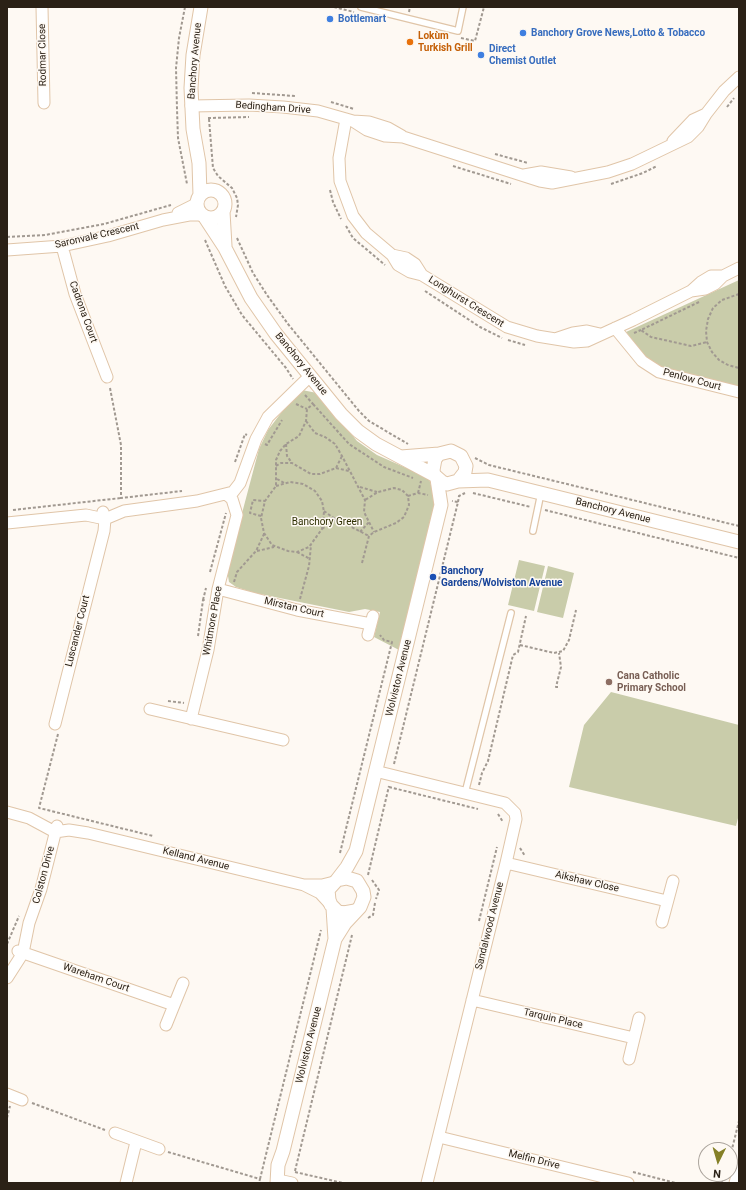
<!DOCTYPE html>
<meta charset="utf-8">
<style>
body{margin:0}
#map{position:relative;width:746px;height:1190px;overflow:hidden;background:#fef9f3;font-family:Roboto,sans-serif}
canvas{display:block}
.frame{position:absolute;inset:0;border:8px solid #2b2116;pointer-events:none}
.north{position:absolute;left:698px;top:1142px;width:40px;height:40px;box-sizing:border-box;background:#fef9f3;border:1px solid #aaa39b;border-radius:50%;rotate:185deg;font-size:11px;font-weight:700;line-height:16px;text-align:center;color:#2b2116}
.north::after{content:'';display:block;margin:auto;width:14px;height:18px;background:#858027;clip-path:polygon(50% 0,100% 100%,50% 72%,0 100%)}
</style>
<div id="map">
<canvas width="746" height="1190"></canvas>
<div class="frame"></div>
<div class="north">N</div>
</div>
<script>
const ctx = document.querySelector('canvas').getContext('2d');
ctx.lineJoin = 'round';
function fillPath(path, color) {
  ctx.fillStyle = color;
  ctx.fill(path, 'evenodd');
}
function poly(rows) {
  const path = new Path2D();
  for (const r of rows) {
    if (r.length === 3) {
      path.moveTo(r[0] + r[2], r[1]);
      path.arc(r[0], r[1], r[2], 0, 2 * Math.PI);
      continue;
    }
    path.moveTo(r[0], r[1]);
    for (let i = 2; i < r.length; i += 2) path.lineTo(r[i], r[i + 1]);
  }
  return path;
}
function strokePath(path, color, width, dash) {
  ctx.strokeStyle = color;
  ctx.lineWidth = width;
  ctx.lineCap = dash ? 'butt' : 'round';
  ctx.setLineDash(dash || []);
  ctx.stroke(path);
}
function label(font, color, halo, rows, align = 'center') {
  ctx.font = font + ' Roboto,sans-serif';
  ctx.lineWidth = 3;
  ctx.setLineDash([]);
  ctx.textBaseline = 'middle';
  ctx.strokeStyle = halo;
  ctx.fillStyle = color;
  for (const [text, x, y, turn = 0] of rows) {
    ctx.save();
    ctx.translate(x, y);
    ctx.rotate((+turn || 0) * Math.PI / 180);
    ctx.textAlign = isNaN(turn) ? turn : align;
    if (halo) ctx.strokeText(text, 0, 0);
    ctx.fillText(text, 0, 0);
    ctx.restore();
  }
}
fillPath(poly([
 [739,280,739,387,659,367,644,355,626,332],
 [302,390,317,393,357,441,377,455,429,478,436,504,399,650,374,637,380,612,365,609,349,612,255,593,236,587,229,582,227,570,259,449,268,430,291,400],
 [519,560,545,566,534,611,508,605],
 [548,566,574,573,563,618,537,612],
 [611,692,739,725,739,814,736,826,569,787,584,725]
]), '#c9ccaa');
const service = poly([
 [361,7,458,31,463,7],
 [533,531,541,493],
 [465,793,511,613]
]);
const minor = poly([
 [42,7,44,103],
 [191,106,249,105,283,107,318,111,353,121,369,122,388,128,402,136],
 [346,119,339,158,340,181,353,216,366,233,392,255,398,265,410,272,422,275,507,327,537,336,574,342,587,341,633,320,691,291,701,282,711,276,723,276],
 [353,121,367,130,385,136,403,137,540,181,552,183,608,172,632,164,688,137,698,127,706,114,724,91,739,77],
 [673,141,693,120,706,114],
 [524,175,541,172,571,177],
 [178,213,196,204],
 [62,246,75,294,107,377],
 [7,250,62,246,108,236,163,220,189,215,202,215],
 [392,255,406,258,415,264,422,275],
 [691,291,705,289,715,284,723,276,739,268],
 [615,328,642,361,659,372,739,392],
 [558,338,573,333,587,331,600,334],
 [7,523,86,515,105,519,124,511,197,501,233,492,240,483,256,439,268,417,310,376],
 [218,589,297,610,371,624],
 [368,635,373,616],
 [150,709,283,740],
 [191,719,208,650,218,589,237,515,232,499,227,495],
 [55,724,104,531,105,519,103,512],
 [375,771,505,803,515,813,516,819,506,863,427,1183],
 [7,812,29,818,55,832,69,830,88,833,304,885,322,885,334,882],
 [506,863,667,901],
 [304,885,320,893,331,905],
 [662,922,673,881],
 [18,951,174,1005],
 [7,978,23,953,29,923,41,889,57,826],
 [472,1000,634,1038],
 [166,1025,183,983],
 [629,1059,639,1018],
 [7,1094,22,1100],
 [115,1133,159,1149],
 [439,1137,628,1183],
 [278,1180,292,1183],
 [126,1183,136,1142],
 [735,1183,739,1168]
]);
const tertiary = poly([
 [211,204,14],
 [200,195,199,163,193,129,191,88,193,55,201,7],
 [223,212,225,246],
 [204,216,225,248,251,298,276,334,341,414,358,431,376,444,434,475],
 [401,457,439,454],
 [458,481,465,472,466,466,461,456,451,451,439,454,435,459,433,470,434,475,442,482,447,484,458,481,488,480,739,542],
 [337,880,347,867,356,851,441,505,437,479],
 [335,939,345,923,360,907,364,897,363,891,357,881,347,878,337,880,328,890,329,900,331,905,338,912,344,913,355,911],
 [277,1183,278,1165,283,1151,335,939,333,908]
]);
strokePath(service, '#e0c5a8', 8);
strokePath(minor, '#e0c5a8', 13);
strokePath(tertiary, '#e0c5a8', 15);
strokePath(poly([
 [185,7,179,38,176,68,177,109,178,138,187,184],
 [334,7,354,12],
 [409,12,410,7],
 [461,38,475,41,484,7],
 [252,93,295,96],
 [331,102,354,109],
 [727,107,734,98],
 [208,118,249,117],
 [209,119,213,168,218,176,232,188,237,198,238,205,236,217],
 [495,154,528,163],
 [453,166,511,184],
 [611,184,643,173,657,166],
 [330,190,333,202,341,219],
 [346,226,353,238,385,265],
 [7,237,45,235,104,224,171,205],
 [237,238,253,273,267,295,288,324,359,411,369,421,408,444],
 [205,240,225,286,242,315,286,368,293,379],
 [425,291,480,327,502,338],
 [739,294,722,300,713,308,708,319,706,331,707,342,712,352,719,360,728,365,739,368],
 [699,302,641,330,651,337,691,346,707,342],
 [634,333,641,330],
 [508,340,525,345],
 [110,388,121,445,121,498,182,491],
 [296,404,307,409],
 [313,404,349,444,384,467,413,478],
 [306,421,315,433,325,437,335,444,342,456,365,500,364,512,374,532],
 [265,444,267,445,282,420],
 [286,444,287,456,292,463],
 [475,458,489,465,739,526],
 [235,462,245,434,247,435],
 [276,466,281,463,292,463,311,474,320,474,336,468,342,456],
 [336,468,349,471],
 [277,479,284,483],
 [276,486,290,482,303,484,315,491,322,501,324,512,322,529,309,547,297,552,288,551,272,545,264,533,261,518,265,501,276,486,276,460,280,451,286,444,299,436,306,421,307,409,313,404,305,395],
 [360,487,377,492],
 [418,493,421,481],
 [473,493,531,507],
 [408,496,418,493,428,495],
 [458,502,459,496,465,493],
 [13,510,121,498],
 [545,510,739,558],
 [324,511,335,519],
 [261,516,250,513,253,500,265,501],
 [322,529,336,519,369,536],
 [360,532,369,522],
 [257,551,274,547],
 [297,552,310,559],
 [362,563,369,536,374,532,396,523,404,517,409,505,408,496,402,490,394,488,378,492,365,500],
 [210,572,226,513],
 [234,582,237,572,256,551,264,534],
 [300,599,309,566,311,545],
 [203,600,206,588],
 [198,636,203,600,205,600],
 [520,645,554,653,563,651,569,640,576,610],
 [558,687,556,687,561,667,559,653],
 [168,701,184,703],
 [58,734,39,808,153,836],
 [394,764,458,502,452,501],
 [479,785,482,773,488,761,513,655,518,652,526,616],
 [389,787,478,809],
 [498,814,503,822],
 [520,848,525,856],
 [340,853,392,642,384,640,380,635],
 [368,875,389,786],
 [372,880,379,890,376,899],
 [368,918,373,915,375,903],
 [479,921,497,847],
 [7,944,19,916],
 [32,1103,105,1130],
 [7,1118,10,1106],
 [168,1152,260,1179,259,1183],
 [730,1157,739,1121],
 [295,1171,352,935],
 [295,1172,343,1183],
 [633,1172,676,1183],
 [260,1179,321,930],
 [721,1183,725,1174]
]), '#a19991', 2, [3, 2]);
strokePath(service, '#fff', 5.5);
strokePath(minor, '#fff', 11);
strokePath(tertiary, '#fff', 13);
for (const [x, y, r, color] of [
 [330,19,4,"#3f7fe0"],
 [523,33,4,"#3f7fe0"],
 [410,42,4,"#e8710a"],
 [481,55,4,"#3f7fe0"],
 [433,577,4,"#1a4fb4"],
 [609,682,4,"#8d6e63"]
]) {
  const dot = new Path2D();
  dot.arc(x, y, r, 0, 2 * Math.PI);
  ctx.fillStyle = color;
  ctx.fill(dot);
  strokePath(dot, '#fef9f3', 1.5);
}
label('bold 10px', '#366cbe', '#fef9f3', [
 ["Bottlemart",338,19],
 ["Banchory Grove News,Lotto & Tobacco",531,33],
 ["Direct",489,49],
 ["Chemist Outlet",489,61]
], 'left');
label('bold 10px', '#c56008', '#fef9f3', [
 ["Lokùm",418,36],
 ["Turkish Grill",418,48]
], 'left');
label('10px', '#2b2116', '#fef9f3', [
 ["Rodmar Close",43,55,-91],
 ["Banchory Avenue",195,61,-85],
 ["Bedingham Drive",273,108,4],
 ["Saronvale Crescent",97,236,-13],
 ["Longhurst Crescent",466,302,32],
 ["Cadrona Court",83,312,70],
 ["Banchory Avenue",301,364,51],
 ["Penlow Court",692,380,15],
 ["Banchory Avenue",613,511,14],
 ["Mirstan Court",294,608,13],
 ["Whitmore Place",213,621,-80],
 ["Luscander Court",78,631,-76],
 ["Wolviston Avenue",399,678,-76],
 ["Kelland Avenue",196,859,14],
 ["Colston Drive",44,875,-75],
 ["Aikshaw Close",587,882,13],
 ["Sandalwood Avenue",490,926,-76],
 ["Wareham Court",96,978,19],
 ["Tarquin Place",553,1019,13],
 ["Wolviston Avenue",309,1045,-76],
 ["Melfin Drive",534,1160,14]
]);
label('10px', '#2e3002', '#fef9f3', [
 ["Banchory Green",327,522]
]);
label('bold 10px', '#164399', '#fef9f3', [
 ["Banchory",441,571],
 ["Gardens/Wolviston Avenue",441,583]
], 'left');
label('bold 10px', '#785e54', '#fef9f3', [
 ["Cana Catholic",617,676],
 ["Primary School",617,688]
], 'left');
</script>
